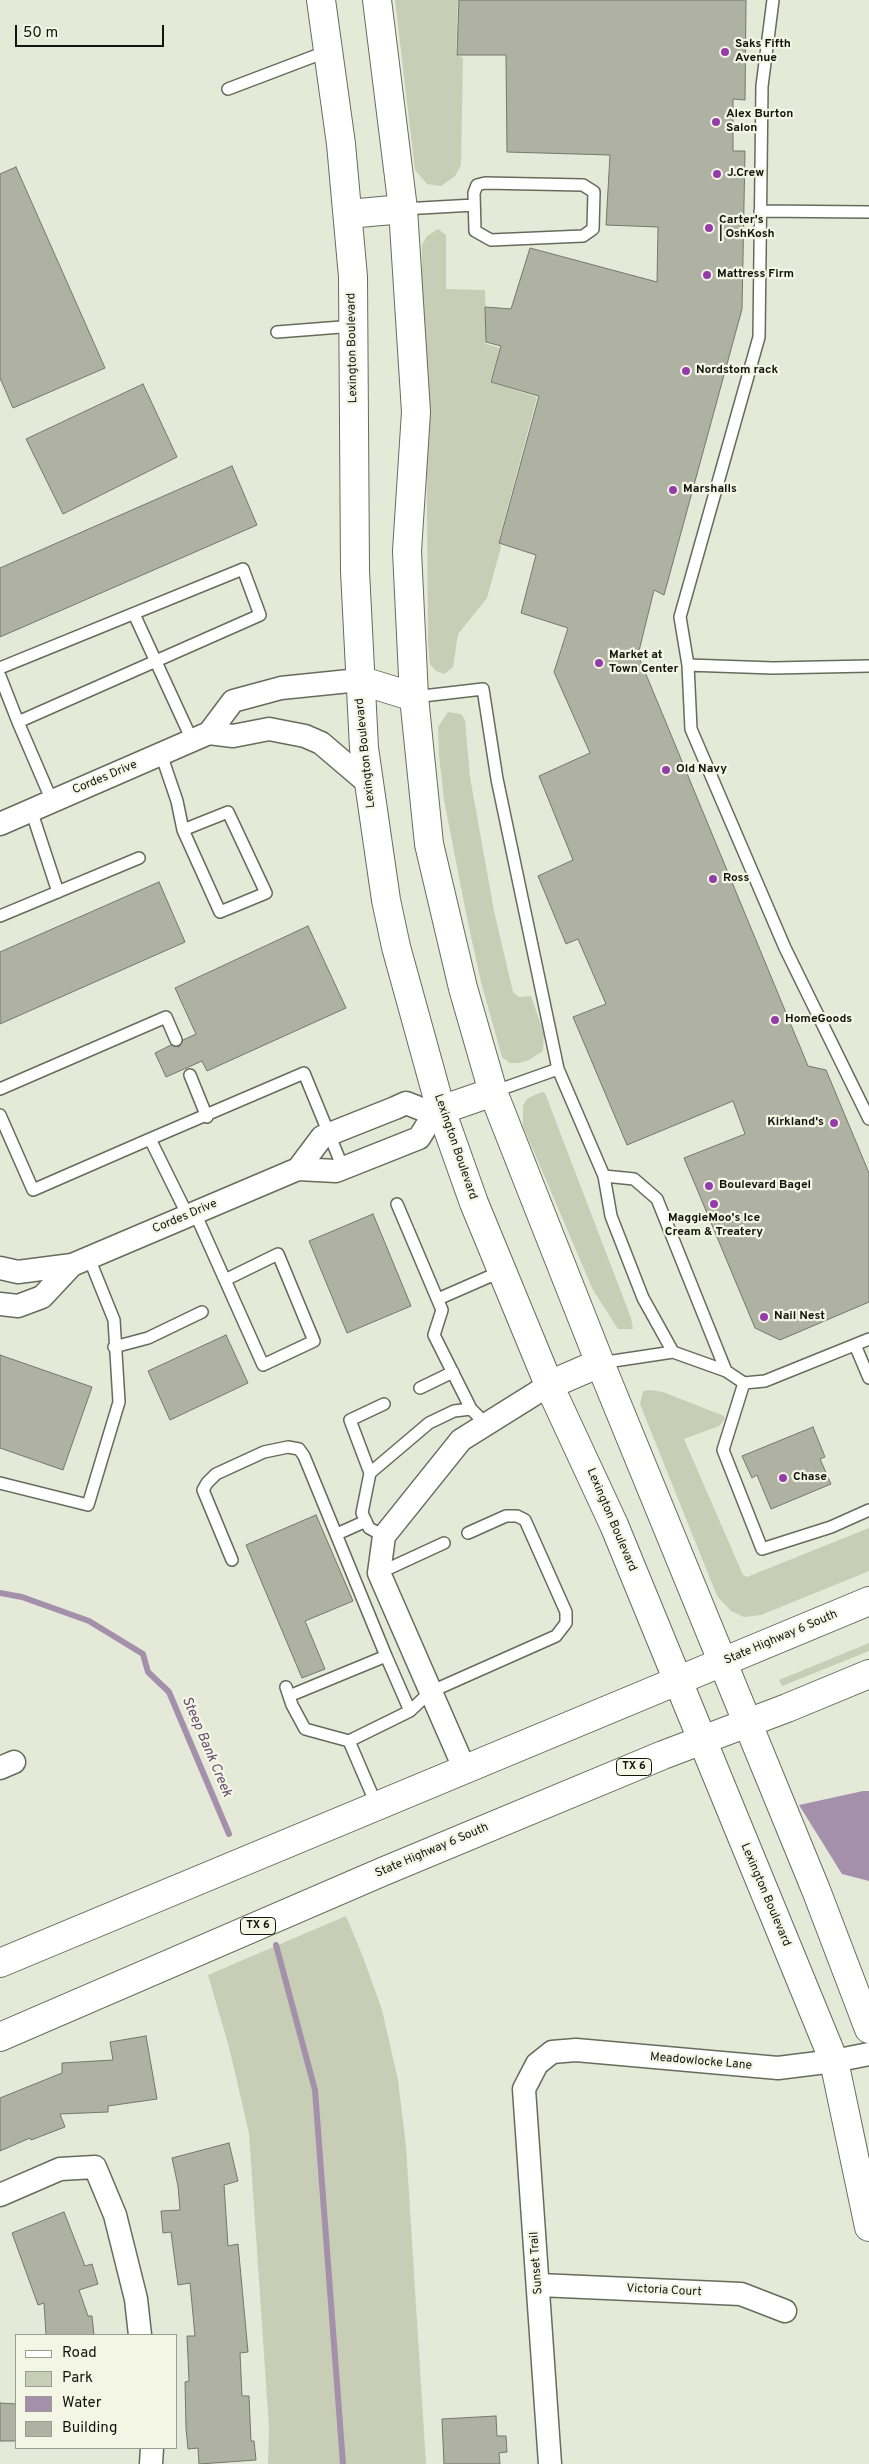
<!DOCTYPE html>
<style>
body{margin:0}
#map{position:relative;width:869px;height:2464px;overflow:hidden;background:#e5e9d8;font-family:Overpass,sans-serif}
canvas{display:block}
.legend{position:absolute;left:15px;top:2334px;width:162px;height:115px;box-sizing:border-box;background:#f3f6e5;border:1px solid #999c8f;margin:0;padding:6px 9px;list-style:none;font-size:15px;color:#13140e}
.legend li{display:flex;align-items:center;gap:10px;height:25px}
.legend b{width:25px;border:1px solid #999c8f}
.scale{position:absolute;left:15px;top:25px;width:149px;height:22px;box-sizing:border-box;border:2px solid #13140e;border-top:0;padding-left:6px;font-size:15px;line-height:18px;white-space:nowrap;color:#13140e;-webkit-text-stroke:4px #f3f6e5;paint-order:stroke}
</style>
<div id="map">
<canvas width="869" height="2464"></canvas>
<ul class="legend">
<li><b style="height:6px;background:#fff"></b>Road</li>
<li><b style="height:14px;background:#c8cdb6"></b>Park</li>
<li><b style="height:14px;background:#a590ab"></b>Water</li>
<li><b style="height:14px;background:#afb2a2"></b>Building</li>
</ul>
<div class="scale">50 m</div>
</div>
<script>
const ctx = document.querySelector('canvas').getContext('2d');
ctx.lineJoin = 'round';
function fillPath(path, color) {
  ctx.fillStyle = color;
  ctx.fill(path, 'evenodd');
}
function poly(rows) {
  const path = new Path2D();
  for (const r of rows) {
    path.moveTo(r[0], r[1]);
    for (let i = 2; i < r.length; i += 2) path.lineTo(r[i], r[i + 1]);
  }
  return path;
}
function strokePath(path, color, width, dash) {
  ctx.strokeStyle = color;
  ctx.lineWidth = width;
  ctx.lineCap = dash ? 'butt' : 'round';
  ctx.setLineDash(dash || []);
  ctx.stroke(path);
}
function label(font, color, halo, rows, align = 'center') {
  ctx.font = font + ' Overpass,sans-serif';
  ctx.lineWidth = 4.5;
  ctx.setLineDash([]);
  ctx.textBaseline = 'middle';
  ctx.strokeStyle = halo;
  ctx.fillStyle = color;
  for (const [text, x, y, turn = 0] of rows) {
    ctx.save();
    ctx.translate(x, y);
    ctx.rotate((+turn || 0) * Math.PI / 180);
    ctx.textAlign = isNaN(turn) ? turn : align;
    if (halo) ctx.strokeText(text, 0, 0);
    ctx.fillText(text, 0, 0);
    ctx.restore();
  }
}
fillPath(poly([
 [395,0,458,0,456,54,463,58,461,165,455,176,441,186,427,184,415,170],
 [438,229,446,235,446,289,485,290,486,344,500,348,490,382,537,397,499,540,501,547,487,598,458,634,453,667,444,674,436,671,430,664,428,643,426,390,422,320,422,245,427,236],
 [448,712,461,714,465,720,470,777,494,911,513,992,519,997,531,996,544,1034,543,1051,529,1060,519,1063,510,1063,502,1057,481,982,466,913,444,800,439,755,438,727],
 [542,1092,545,1093,631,1318,633,1329,618,1329,593,1290,523,1126,523,1105,528,1098],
 [651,1390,663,1392,724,1416,725,1419,719,1426,684,1439,743,1575,747,1577,869,1528,869,1571,761,1615,744,1617,731,1611,717,1596,640,1404,643,1391],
 [869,1643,869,1651,782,1686,779,1680],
 [346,1916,363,1957,382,2010,398,2080,406,2146,426,2464,268,2464,269,2428,249,2133,229,2047,208,1975]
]), '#c8cdb6');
fillPath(poly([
 [863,1791,869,1791,869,1881,842,1874,799,1805]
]), '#a590ab');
strokePath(poly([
 [0,1593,22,1597,89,1621,143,1654,148,1672,169,1692,229,1834],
 [276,1945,315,2090,343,2464]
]), '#a590ab', 6);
const building = poly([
 [459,0,746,0,745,100,733,99,733,151,745,151,742,309,664,595,654,590,638,655,808,1066,826,1070,869,1173,869,1302,780,1340,755,1328,684,1158,745,1134,733,1101,627,1145,573,1017,606,1004,578,939,566,944,538,876,573,860,539,776,590,753,554,672,568,628,521,613,536,555,499,543,539,396,491,382,501,346,486,342,485,307,511,309,530,248,657,282,658,227,606,225,610,155,507,152,506,55,457,55,459,0],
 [16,167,105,368,13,408,0,378,0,174,16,167],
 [143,384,177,457,63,514,26,439,143,384],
 [232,466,257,525,0,637,0,568,232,466],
 [159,882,185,942,0,1024,0,952,159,882],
 [308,926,346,1008,207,1071,202,1061,166,1077,155,1053,171,1045,179,1047,183,1040,196,1034,175,988,308,926],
 [373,1214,411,1306,347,1333,309,1241,373,1214],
 [226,1335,248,1383,170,1420,148,1371,226,1335],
 [0,1355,92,1387,63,1470,0,1448,0,1355],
 [813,1427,825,1457,820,1459,831,1484,771,1509,757,1475,752,1478,742,1456,813,1427],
 [316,1515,353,1601,305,1621,325,1669,302,1678,246,1545,316,1515],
 [146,2036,157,2099,108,2106,108,2112,60,2114,65,2127,31,2140,30,2138,0,2151,0,2098,62,2073,62,2063,113,2060,110,2042,146,2036],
 [229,2143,238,2181,224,2185,228,2246,238,2244,248,2352,240,2353,242,2396,249,2396,251,2441,254,2441,256,2460,199,2464,198,2448,188,2449,186,2428,185,2382,189,2381,187,2336,195,2336,190,2283,178,2285,171,2232,163,2233,161,2211,180,2210,178,2186,172,2158,229,2143],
 [64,2212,85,2266,92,2264,98,2284,79,2290,88,2316,92,2316,94,2335,46,2335,44,2303,38,2305,12,2233,64,2212],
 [0,2403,16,2404,16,2441,0,2441,0,2403],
 [496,2416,497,2436,506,2436,507,2452,499,2453,500,2464,444,2464,442,2419,496,2416]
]);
fillPath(building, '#afb2a2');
strokePath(building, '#757869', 1);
const lane = poly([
 [773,0,762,86,759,337,680,617,688,665,691,729,785,948,869,1119],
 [228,89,328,51],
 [485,183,583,185,594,192,593,229,583,236,491,240,475,231,474,193,477,185,485,183],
 [403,209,474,205],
 [760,211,869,212],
 [277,332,354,326],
 [134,614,192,740],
 [688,665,773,668,869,666],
 [0,668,243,569,260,615,18,722,0,676],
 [414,697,483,689,497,779,558,1069],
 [18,722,52,801],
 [161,754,177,801,183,830,220,912,266,893,228,812,183,830],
 [31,810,58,892],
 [0,916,139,858],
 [190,1075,207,1117],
 [0,1089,166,1017,176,1040],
 [493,1092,558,1069,604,1176,611,1216,643,1298,673,1352],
 [0,1115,33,1190,150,1139,188,1216],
 [150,1139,304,1073,343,1168],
 [604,1176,634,1179,657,1199,726,1371],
 [397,1204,442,1310,434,1335,471,1409],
 [195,1213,225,1280,263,1365,314,1341,278,1254,225,1280],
 [438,1299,502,1271],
 [855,1345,869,1378],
 [114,1347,148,1338,202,1312],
 [600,1363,673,1352,726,1371,744,1383,765,1381,869,1339],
 [744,1383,723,1450,762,1549,831,1527,869,1510],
 [420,1388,453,1372],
 [370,1473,350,1420,384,1404],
 [0,1483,88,1505,119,1402,114,1320,89,1258],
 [337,1534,366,1521],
 [384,1536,369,1528,362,1513,370,1473,429,1423,454,1411,471,1409,487,1425],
 [232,1560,203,1490,207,1483,216,1474,264,1452,288,1447,299,1449,304,1456,386,1656],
 [379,1573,444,1543],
 [286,1687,292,1705,305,1729,349,1741],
 [289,1696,386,1656,410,1711],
 [377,1806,349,1741,410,1711,430,1692,556,1636,566,1623,566,1612,525,1520,517,1516,506,1516,468,1533]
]);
const street = poly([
 [209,733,233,736,269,729,305,736,321,743,368,783],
 [0,824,209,733,233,701,281,688,359,680],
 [298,1169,322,1137,395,1108,406,1103,434,1114],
 [0,1268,18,1272,72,1265,298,1169,336,1171,419,1138,434,1114,441,1110],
 [0,1304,18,1306,42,1297,72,1265],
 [0,1768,14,1762],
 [465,1770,379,1573,384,1536,461,1440,549,1385],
 [0,2195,60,2169,95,2167,115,2215,136,2299,140,2335],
 [539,2285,741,2294,785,2311],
 [151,2464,152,2448],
 [550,2464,524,2089,537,2064,552,2052,576,2050,778,2068,834,2061,869,2054]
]);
const secondary = poly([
 [321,0,341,144,353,277,355,571,364,748,386,900,396,947,441,1110,474,1203,549,1385,614,1525,834,2061,869,2227],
 [377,0,403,209,416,412,407,551,414,697,429,844,463,988,493,1092,530,1186,600,1363,816,1890,869,2029],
 [348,214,403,209],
 [359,680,414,697],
 [441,1110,493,1092],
 [549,1385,600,1363]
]);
const primary = poly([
 [0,1963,869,1601],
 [0,2037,382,1872,663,1755,787,1708,869,1674]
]);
strokePath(lane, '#686b5c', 14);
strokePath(street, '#686b5c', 25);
strokePath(secondary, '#686b5c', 30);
strokePath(primary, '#686b5c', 30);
strokePath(lane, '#fff', 11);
strokePath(street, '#fff', 22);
strokePath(secondary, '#fff', 28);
strokePath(primary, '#fff', 28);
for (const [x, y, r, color] of [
 [725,52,5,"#943daa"],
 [716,122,5,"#943daa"],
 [717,174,5,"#943daa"],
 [709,228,5,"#943daa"],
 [707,275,5,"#943daa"],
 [686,371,5,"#943daa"],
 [673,490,5,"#943daa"],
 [599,663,5,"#943daa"],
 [666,770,5,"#943daa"],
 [713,879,5,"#943daa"],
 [775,1020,5,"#943daa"],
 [834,1123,5,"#943daa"],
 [709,1186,5,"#943daa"],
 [714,1204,5,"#943daa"],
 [764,1317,5,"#943daa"],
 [783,1478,5,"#943daa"]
]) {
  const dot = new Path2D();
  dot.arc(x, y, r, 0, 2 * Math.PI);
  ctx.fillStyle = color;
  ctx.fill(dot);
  strokePath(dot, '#f3f6e5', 2);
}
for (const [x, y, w] of [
 [634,1767,35],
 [258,1926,35]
]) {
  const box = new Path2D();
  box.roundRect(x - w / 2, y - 8.5, w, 17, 4);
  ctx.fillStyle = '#f3f6e5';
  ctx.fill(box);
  strokePath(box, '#13140e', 1);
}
label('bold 11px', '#13140e', null, [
 ["TX 6",634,1767],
 ["TX 6",258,1926]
]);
label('bold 12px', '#13140e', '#f3f6e5', [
 ["Saks Fifth",735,45],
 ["Avenue",735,59],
 ["Alex Burton",726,115],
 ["Salon",726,129],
 ["J.Crew",727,174],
 ["Carter's",719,221],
 ["| OshKosh",719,235],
 ["Mattress Firm",717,275],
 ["Nordstom rack",696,371],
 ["Marshalls",683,490],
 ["Market at",609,656],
 ["Town Center",609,670],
 ["Old Navy",676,770],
 ["Ross",723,879],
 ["HomeGoods",785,1020],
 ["Kirkland's",824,1123,"right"],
 ["Boulevard Bagel",719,1186],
 ["MaggieMoo's Ice",714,1219,"center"],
 ["Cream & Treatery",714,1233,"center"],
 ["Nail Nest",774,1317],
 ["Chase",793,1478]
], 'left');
label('12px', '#13140e', '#f3f6e5', [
 ["Lexington Boulevard",353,348,-91],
 ["Lexington Boulevard",366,753,-96],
 ["Cordes Drive",105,778,-23],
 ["Lexington Boulevard",455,1147,71],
 ["Cordes Drive",185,1217,-23],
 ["Lexington Boulevard",611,1520,67],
 ["State Highway 6 South",781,1638,-23],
 ["State Highway 6 South",432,1851,-23],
 ["Lexington Boulevard",765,1895,67],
 ["Meadowlocke Lane",701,2062,5],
 ["Sunset Trail",537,2263,-94],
 ["Victoria Court",664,2291,3]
]);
label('italic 14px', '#684871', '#f3f6e5', [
 ["Steep Bank Creek",206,1747,67]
]);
</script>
